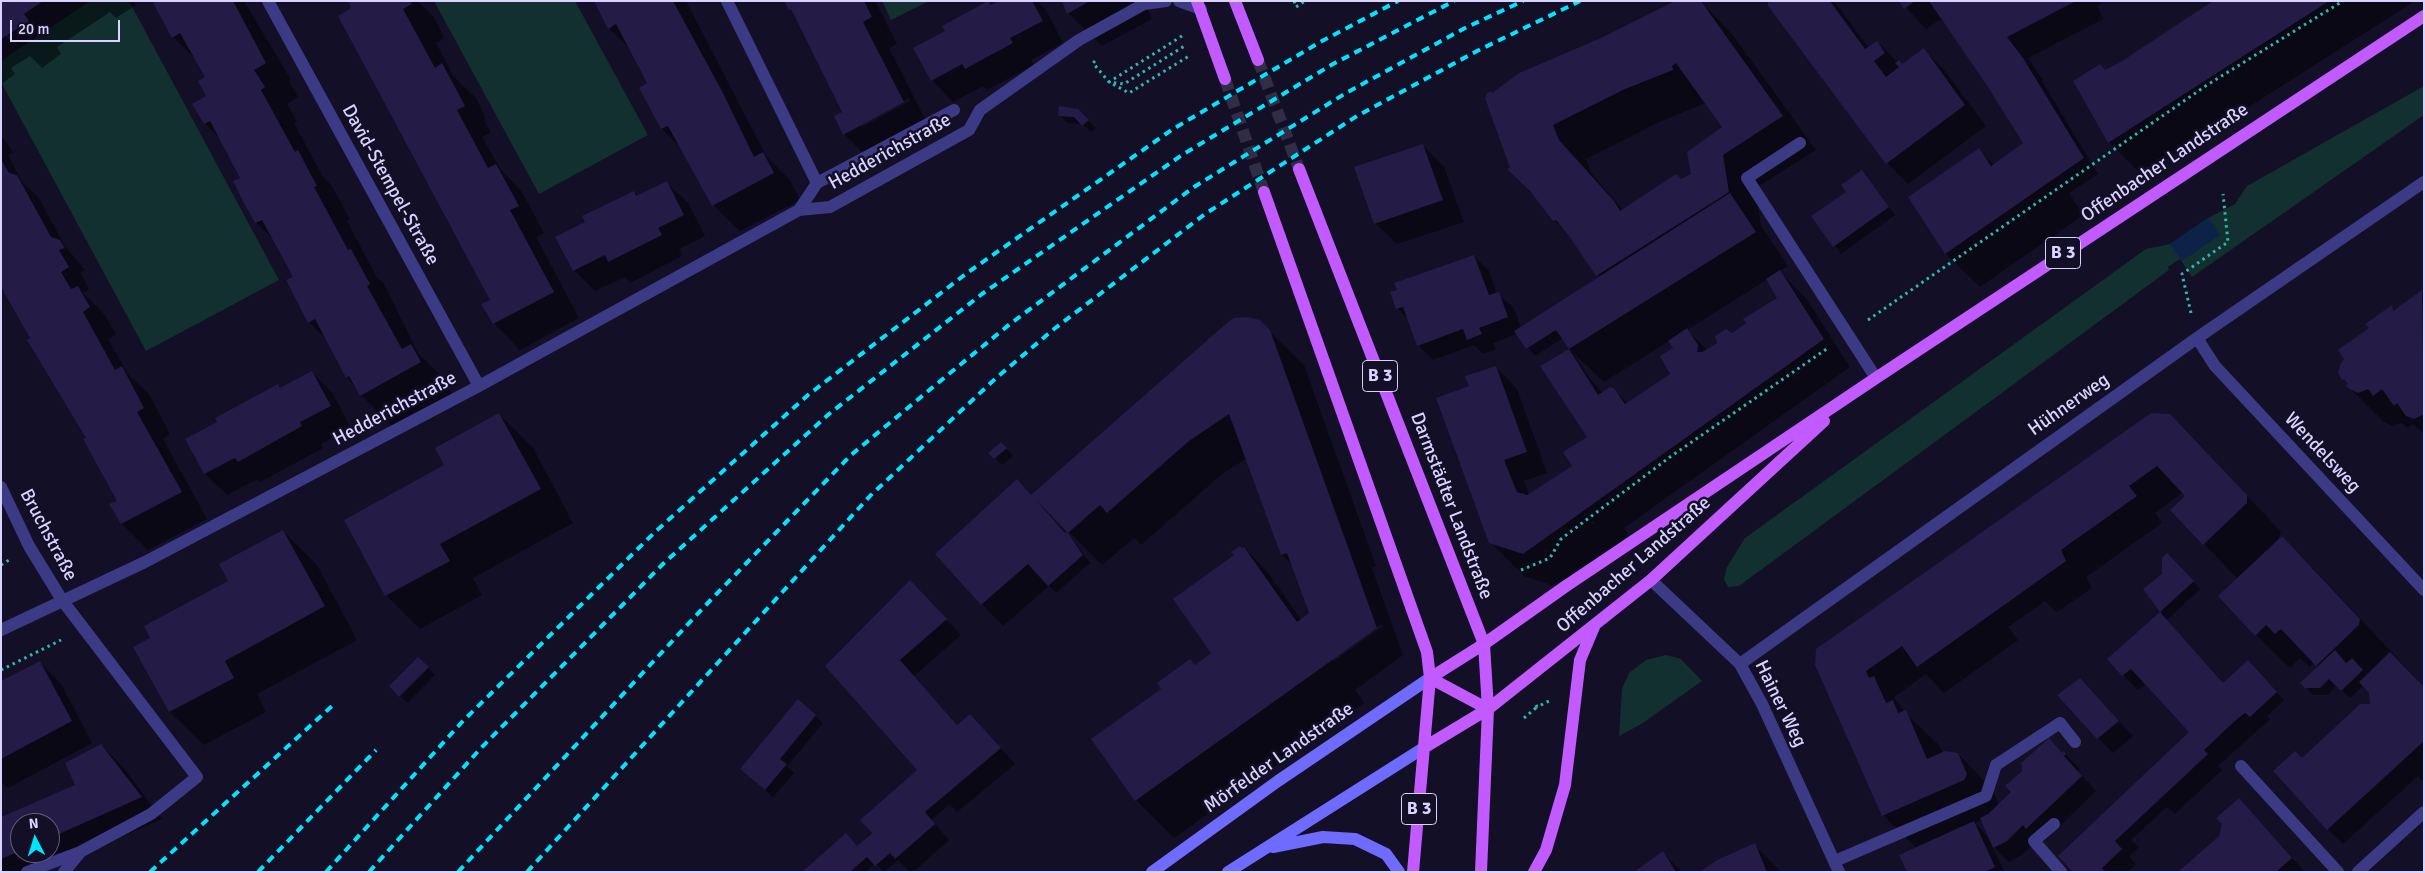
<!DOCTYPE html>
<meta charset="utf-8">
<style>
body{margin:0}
#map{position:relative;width:2425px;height:873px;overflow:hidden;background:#130f26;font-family:Signika,sans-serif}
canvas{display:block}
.frame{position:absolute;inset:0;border:2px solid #d9d4ff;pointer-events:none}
.north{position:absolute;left:10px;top:813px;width:50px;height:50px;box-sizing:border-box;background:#130f26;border:1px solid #625e7d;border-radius:50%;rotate:355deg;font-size:14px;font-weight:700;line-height:20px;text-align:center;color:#d9d4ff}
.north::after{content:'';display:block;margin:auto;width:18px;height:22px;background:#00e5ff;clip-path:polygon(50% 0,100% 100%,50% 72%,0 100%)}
.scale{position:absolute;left:10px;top:20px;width:110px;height:22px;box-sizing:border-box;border:2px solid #d9d4ff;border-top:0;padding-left:6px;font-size:15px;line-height:18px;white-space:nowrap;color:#d9d4ff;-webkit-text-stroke:4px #130f26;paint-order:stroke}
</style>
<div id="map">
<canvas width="2425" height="873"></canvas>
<div class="frame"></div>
<div class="north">N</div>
<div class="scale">20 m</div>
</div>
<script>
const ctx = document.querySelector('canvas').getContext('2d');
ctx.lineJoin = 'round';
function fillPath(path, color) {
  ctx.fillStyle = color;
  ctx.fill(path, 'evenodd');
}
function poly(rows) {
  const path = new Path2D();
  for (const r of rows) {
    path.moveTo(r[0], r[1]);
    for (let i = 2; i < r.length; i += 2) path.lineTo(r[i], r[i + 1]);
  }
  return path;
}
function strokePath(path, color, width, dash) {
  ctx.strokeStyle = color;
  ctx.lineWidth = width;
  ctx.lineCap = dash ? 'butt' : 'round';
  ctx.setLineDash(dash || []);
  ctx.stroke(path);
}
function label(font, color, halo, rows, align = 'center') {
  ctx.font = font + ' Signika,sans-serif';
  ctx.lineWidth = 5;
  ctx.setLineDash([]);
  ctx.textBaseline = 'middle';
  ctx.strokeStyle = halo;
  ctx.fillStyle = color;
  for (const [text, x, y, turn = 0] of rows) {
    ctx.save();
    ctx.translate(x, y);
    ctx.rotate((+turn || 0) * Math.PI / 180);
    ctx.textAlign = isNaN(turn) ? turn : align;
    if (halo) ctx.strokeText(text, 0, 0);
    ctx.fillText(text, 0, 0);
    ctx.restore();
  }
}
fillPath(poly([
 [90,1,129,1,279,280,146,351,1,82,1,61],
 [434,1,575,1,648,135,539,194],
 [882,1,929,1,891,20],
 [2424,86,2424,115,2192,277,2180,259,2168,267,2169,270,1739,586,1728,587,1724,579,1727,567,1745,538,2146,249,2170,244,2208,218,2235,204,2247,186],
 [1666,655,1681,659,1702,681,1643,723,1619,736,1622,689,1629,673,1646,660]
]), '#12302f');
fillPath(poly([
 [2208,218,2220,235,2182,261,2170,244]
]), '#0c2248');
fillPath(poly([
 [1,1,133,1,136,5,116,18,110,12,57,47,61,54,42,68,30,56,11,68,15,74,3,83,1,97,1,29,10,41,12,40,1,24],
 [158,1,244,1,291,80,289,81,298,97,287,104,297,121,294,123,323,177,331,185,342,204,350,220,347,221,376,276,384,284,418,353,444,379,453,396,394,428,361,395,347,377,329,342,309,322,294,278,274,240,256,222,241,178,221,140,205,124,208,97,207,77,198,61,173,37],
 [349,1,417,1,434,17,444,38,436,43,454,77,476,98,486,119,484,120,491,133,482,137,501,170,522,192,544,233,536,237,579,318,520,350,494,323,491,300],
 [595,1,686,1,766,156,790,180,800,200,740,231,713,205,683,150,662,129,649,84,631,50,609,28],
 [787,1,875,1,897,44,889,48,930,129,871,161,844,134,843,112],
 [909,98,910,101,862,127,860,125],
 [1001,1,1037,1,1046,10,1063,43,1031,60,1034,65,987,90,983,86,953,102,932,80,947,32,989,2,993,6],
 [1063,1,1144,1,1152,19,1102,46,1068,13],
 [1700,1,1732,34,1816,150,1756,188,1761,226,1788,266,1779,271,1806,298,1850,367,1624,528,1629,536,1557,587,1524,576,1490,542,1470,387,1496,367,1517,389,1547,473,1524,481,1529,495,1574,466,1589,437,1542,367,1571,350,1563,338,1535,356,1517,334,1493,343,1496,349,1483,354,1474,345,1433,360,1418,345,1410,321,1397,308,1474,256,1489,271,1497,294,1514,308,1521,328,1599,277,1574,240,1554,220,1511,169,1492,94],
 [1706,103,1724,127,1692,174,1623,210,1592,174,1586,159,1659,122],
 [1768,279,1778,298,1732,335,1707,350,1687,330],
 [1669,341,1675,349,1672,374,1628,404,1613,389,1603,393,1590,379,1573,353,1604,382],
 [1769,1,1834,1,1869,48,1877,42,1902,66,1924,50,1945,71,1986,126,1908,184,1887,163],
 [1900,1,2105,1,2097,6,2103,19,2028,58,2043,80,2042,81,2098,174,2069,193,2083,215,1980,287,1946,254,1910,197,1978,149,1994,165,2025,144,1987,83,1941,19,1926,29],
 [2217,1,2415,1,2142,175,2109,142,2106,71],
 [1077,110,1096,128,1091,132,1082,124,1067,123,1060,116],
 [1,135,13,152,8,155,22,182,38,197,65,246,85,270,80,272,89,289,83,293,104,314,116,334,108,339,128,374,149,394,170,434,163,439,207,519,148,550,122,524,118,501,87,438,9,297,1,290],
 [1423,145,1444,167,1464,222,1397,244,1375,223],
 [1862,172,1895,215,1841,254,1813,216,1847,192],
 [666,182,688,203,705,236,679,249,682,256,630,283,625,277,595,291,574,270,587,222,634,192,638,196],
 [2422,292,2424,293,2424,434,2413,424,2407,428,2402,423,2392,426,2383,421,2349,387,2394,312],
 [1269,331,1304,365,1376,566,1372,568,1403,655,1355,690,1364,703,1174,838,1136,800,1093,739,1214,653,1244,548,1266,570,1302,621,1311,614,1294,567,1282,555,1247,458,1222,474,1141,545,1134,538,1102,565,1053,516,1051,517,1075,542,1090,563,1056,593,1049,586,1003,626,982,604,1032,496],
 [1381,624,1383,626,1334,661,1332,659],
 [312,372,333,394,351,428,321,444,323,448,260,482,257,479,227,495,205,474,187,440,278,385,282,389],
 [499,414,533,448,573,523,473,578,482,595,420,629,386,595,445,465],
 [2197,442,2281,532,2278,541,2282,537,2316,571,2424,687,2424,782,2418,776,2343,844,2328,829,2302,759,2371,705,2370,692,2364,685,2350,698,2337,685,2327,695,2313,695,2302,683,2318,667,2314,662,2310,667,2300,658,2290,668,2256,635,2220,596,2238,579,2204,544,2187,496,2183,492,2155,513,2162,523,2086,577,2092,588,2057,612,2045,601,2008,627,2018,640,1944,693,1926,674,1894,697,1904,712,1939,745,1943,754,1958,754,1991,788,1999,805,2064,753,2080,769,2078,771,2096,791,2042,843,2039,839,2022,855,2009,862,1993,847,2004,872,1908,872,1916,848,1883,815,1816,664],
 [1982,820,1990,839,1975,823],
 [1001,443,1013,456,1002,465,990,453],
 [283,531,317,565,357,640,257,694,266,712,204,745,170,712,135,647,152,638,230,581],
 [2168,555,2200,589,2167,620,2224,684,2255,669,2284,700,2267,716,2270,719,2218,766,2222,770,2175,814,2167,807,2131,840,2139,847,2129,857,2136,864,2128,872,2074,872,2190,732,2146,684,2138,690,2108,660,2162,612,2145,589,2163,574],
 [924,597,961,635,914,676,958,726,985,730,1015,764,957,812,950,804,931,820,949,840,913,872,910,872,898,860,884,872,875,863,866,872,804,872,857,847,924,776,827,666],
 [418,658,435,675,407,703,391,686],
 [40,662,61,684,92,743,8,788,1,782,1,683],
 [2095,695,2133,736,2113,753,2098,738],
 [798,701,823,723,787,766,794,773,773,797,749,776],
 [101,745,123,767,162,819,42,872,1,872,1,817,76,786],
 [20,823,50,823,50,853,20,853],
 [2253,815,2305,872,2180,872],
 [1754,845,1781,872,1703,872],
 [1663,853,1682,872,1636,872]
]), '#0007');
fillPath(poly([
 [1,1,43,1,24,14,29,21,1,39],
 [156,1,233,1,266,63,254,70,265,87,261,90,295,152,298,150,308,169,317,186,314,187,348,250,351,249,370,284,367,286,402,349,411,344,421,362,360,396,349,376,346,378,315,319,308,323,286,280,293,277,262,220,255,223,244,203,233,181,240,178,210,121,204,124,192,104,206,96,198,81,205,77,180,33,172,38,153,3],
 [348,1,410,1,412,4,403,9,435,68,442,63,465,106,457,110,488,168,496,164,519,206,510,210,554,292,493,324,481,304,490,300,338,16,351,8],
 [594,1,673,1,723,93,754,157,763,152,774,173,712,206,668,126,661,129,639,88,647,83,616,24,608,29],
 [784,1,864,1,872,17,863,22,904,102,843,135,834,116,842,112,791,9,789,10],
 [988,1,991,5,999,1,1032,1,1043,21,1010,38,1013,43,965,69,962,64,931,81,913,48,945,31,942,26],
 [1062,1,1090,1,1067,14],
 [1675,1,1701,1,1783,116,1723,155,1729,192,1596,276,1569,236,1556,220,1553,221,1530,191,1507,169,1510,168,1485,98,1487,96,1486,94,1491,91,1492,93,1519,73,1601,38],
 [1676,63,1722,127,1687,152,1691,174,1681,179,1676,174,1620,211,1614,201,1559,140,1553,125,1625,89,1673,70,1672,66],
 [1768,1,1830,1,1865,49,1877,41,1885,53,1874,61,1886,77,1899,67,1895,63,1899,60,1902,64,1924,48,1965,105,1886,164,1768,6],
 [1899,1,1915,1,1904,9],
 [1929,1,2076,1,2007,37,2023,58,2084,158,1945,254,1908,197,1979,148,1991,166,2023,143,1986,84],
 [2213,1,2329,1,2108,143,2073,81,2100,64,2105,70,2122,61],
 [1059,106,1078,109,1089,120,1082,126,1074,117,1058,116],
 [1423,144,1443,200,1374,224,1354,167],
 [1,159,9,173,17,175,51,237,60,240,65,248,59,250,69,267,61,272,71,289,78,286,90,307,83,312,115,370,122,366,144,408,137,412,182,492,121,524,109,504,117,501,83,439,86,438,27,340,30,338,1,287],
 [1862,170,1889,207,1833,247,1811,216,1846,192,1841,185],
 [667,181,684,215,658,228,662,235,608,262,605,255,573,271,555,237,585,222,582,216,634,191,636,196],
 [1730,193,1756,232,1569,349,1556,330,1526,349,1514,331],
 [1474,255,1489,295,1499,292,1508,317,1479,328,1482,334,1467,340,1463,329,1417,346,1403,307,1396,309,1390,292,1397,290,1394,283],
 [1780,270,1824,339,1523,554,1489,543,1436,398,1469,386,1465,376,1496,366,1527,452,1504,460,1517,492,1527,495,1572,466,1563,452,1587,437,1540,366,1569,349,1598,395,1610,387,1614,388,1625,404,1670,374,1660,356,1673,348,1668,341,1687,328,1698,345,1697,352,1702,352,1717,343,1715,336,1726,329,1732,333,1746,323,1743,319,1777,298,1766,279],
 [2422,290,2424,418,2422,415,2414,419,2406,416,2397,403,2394,406,2382,389,2373,396,2368,389,2358,393,2348,388,2346,385,2348,384,2344,379,2342,380,2338,373,2340,365,2344,359,2338,350,2369,328,2365,324,2392,305,2393,311],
 [1247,317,1260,320,1270,330,1377,628,1135,801,1091,739,1161,689,1157,683,1190,659,1195,665,1211,653,1173,599,1234,555,1231,552,1240,546,1242,548,1244,547,1297,622,1309,613,1287,553,1281,555,1229,414,1189,441,1107,513,1100,505,1068,533,1083,555,1048,586,1028,564,981,605,935,554,1017,479,1031,495,1228,322,1234,318],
 [1037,501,1068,533,1064,532],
 [312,371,331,406,300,422,302,426,238,462,235,458,204,474,185,439,217,422,215,418,278,384,280,388],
 [499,413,541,489,440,544,450,561,385,596,344,520,444,465,435,448],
 [2151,413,2170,414,2247,495,2247,503,2203,545,2170,510,2185,496,2157,466,2129,486,2137,496,2061,550,2066,561,1917,667,1902,646,1866,671,1869,678,1874,676,1886,703,1893,700,1898,713,1906,710,1927,759,1945,751,1958,753,1967,774,1964,780,1882,816,1815,665,1816,649],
 [1001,442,1007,448,994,459,988,453],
 [283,530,325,606,225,661,234,678,169,712,133,647,150,638,144,626,228,581,219,564],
 [2282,536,2360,619,2359,625,2316,666,2281,629,2275,634,2266,625,2255,636,2218,596],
 [2167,553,2194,581,2160,612,2143,589,2162,574,2162,558],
 [910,580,947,619,900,660,957,725,970,714,1001,748,925,812,935,824,895,859,890,853,875,866,867,857,850,872,802,872,846,833,857,846,872,833,860,820,917,770,825,666],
 [2160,612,2223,683,2248,660,2277,692,2250,717,2245,713,2236,720,2204,750,2208,754,2115,841,2122,849,2102,868,2105,872,2073,872,2058,856,2189,732,2131,669,2122,676,2107,659],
 [2335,650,2346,663,2352,658,2363,670,2341,691,2329,679,2320,688,2305,688,2300,683],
 [2390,652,2424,687,2424,741,2327,830,2273,771,2295,751,2302,758,2360,704,2370,704,2369,693,2359,682],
 [418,657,429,667,399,697,389,686],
 [40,661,72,721,1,759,1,681],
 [2080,678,2119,721,2097,739,2057,695],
 [798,699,816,715,780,759,787,764,765,790,740,769],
 [2049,738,2062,753,2064,751,2066,754,2064,756,2082,776,2026,829,2023,825,2007,841,1993,848,1980,818,1988,814,2011,792,2005,786,2022,771,2021,763],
 [101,744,142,797,50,838,50,823,20,823,20,851,1,859,1,817,75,785,65,763],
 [2239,798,2292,858,2276,872,2178,872,2219,836,2222,824,2216,818],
 [1974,821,1995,867,1984,872,1907,872,1899,855],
 [1755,843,1767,872,1700,872,1717,860],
 [1663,851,1676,872,1634,872]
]), '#241b47');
strokePath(poly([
 [1258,60,1299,169],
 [1225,79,1264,192]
]), '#312d47', 12, [12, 6]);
strokePath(poly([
 [1294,1,1296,7,1305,1],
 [1182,36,1109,82,1129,93,1189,56],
 [1095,61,1093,63,1109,82,1124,84,1186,45],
 [2191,313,2182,274,2228,242,2223,194],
 [1868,320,2207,85,2343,1],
 [1,565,9,560],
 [1521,570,1550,558,1561,539,1670,457,1828,348],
 [1,670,61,640],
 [1536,705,1537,707,1549,701],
 [1524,718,1537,707]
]), '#2fb8b0', 3, [2.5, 4]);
strokePath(poly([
 [1800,143,1747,178,1876,378],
 [2241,766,2338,872],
 [2054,824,2034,841,2061,872],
 [1835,861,1986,796,1996,765,2060,723,2075,742],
 [27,872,80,852,151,814,197,777,62,600],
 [64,872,79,854]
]), '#3d3a85', 12);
strokePath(poly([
 [268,1,479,386],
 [727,1,817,183],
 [1179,1,1201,9],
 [799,210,817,183,954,110],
 [2197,338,2215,366,2424,590],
 [1,487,29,546,62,600],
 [1651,580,1740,664,1762,704,1839,872],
 [1,630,145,562,479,386,799,210,830,207,969,130,980,110,1079,40,1144,4,1166,1],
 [1740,664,2197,338,2424,182],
 [2358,872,2424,812]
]), '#3d3a85', 12);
strokePath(poly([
 [1273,847,1323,837,1355,839,1386,854,1399,872],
 [1152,872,1278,781,1430,678],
 [1228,872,1425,747]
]), '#6f6bff', 12);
strokePath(poly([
 [1197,1,1225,79],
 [1235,1,1258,60],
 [1299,169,1484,644,1488,709,1481,872],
 [1264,192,1427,652,1430,678,1413,872],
 [1430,678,1484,644,1566,586,1876,378,2424,16],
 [1430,678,1488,709],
 [1425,747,1488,709,1651,580,1824,421],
 [1534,872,1546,850,1565,785,1580,660,1594,627]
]), '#c25bff', 12);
strokePath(poly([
 [150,872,332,706],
 [258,872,376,750],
 [326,872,462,722,655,532,808,395,967,273,1173,129,1322,41,1398,1],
 [369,872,481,748,663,564,829,414,982,294,1182,155,1333,64,1454,1],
 [458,872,703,608,851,455,933,387,1010,324,1194,187,1346,93,1465,28,1523,1],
 [527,872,870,496,995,379,1054,329,1205,214,1357,116,1477,51,1580,1]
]), '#00e5ff', 4, [8, 6]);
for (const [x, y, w] of [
 [2063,253,35],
 [1380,376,35],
 [1419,809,35]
]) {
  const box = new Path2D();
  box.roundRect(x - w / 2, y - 15.5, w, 31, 4);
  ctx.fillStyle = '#130f26';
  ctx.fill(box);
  strokePath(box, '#d9d4ff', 1);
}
label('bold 18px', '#d9d4ff', null, [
 ["B 3",2063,253],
 ["B 3",1380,376],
 ["B 3",1419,809]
]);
label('19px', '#d9d4ff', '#130f26', [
 ["Hedderichstraße",890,152,-29],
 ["Offenbacher Landstraße",2165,163,-34],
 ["David-Stempel-Straße",390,185,61],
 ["Hühnerweg",2069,405,-35],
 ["Hedderichstraße",395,409,-28],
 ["Wendelsweg",2322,453,47],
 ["Darmstädter Landstraße",1451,506,69],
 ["Bruchstraße",48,535,62],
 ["Offenbacher Landstraße",1634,565,-41],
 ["Hainer Weg",1780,704,64],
 ["Mörfelder Landstraße",1279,758,-35]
]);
</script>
